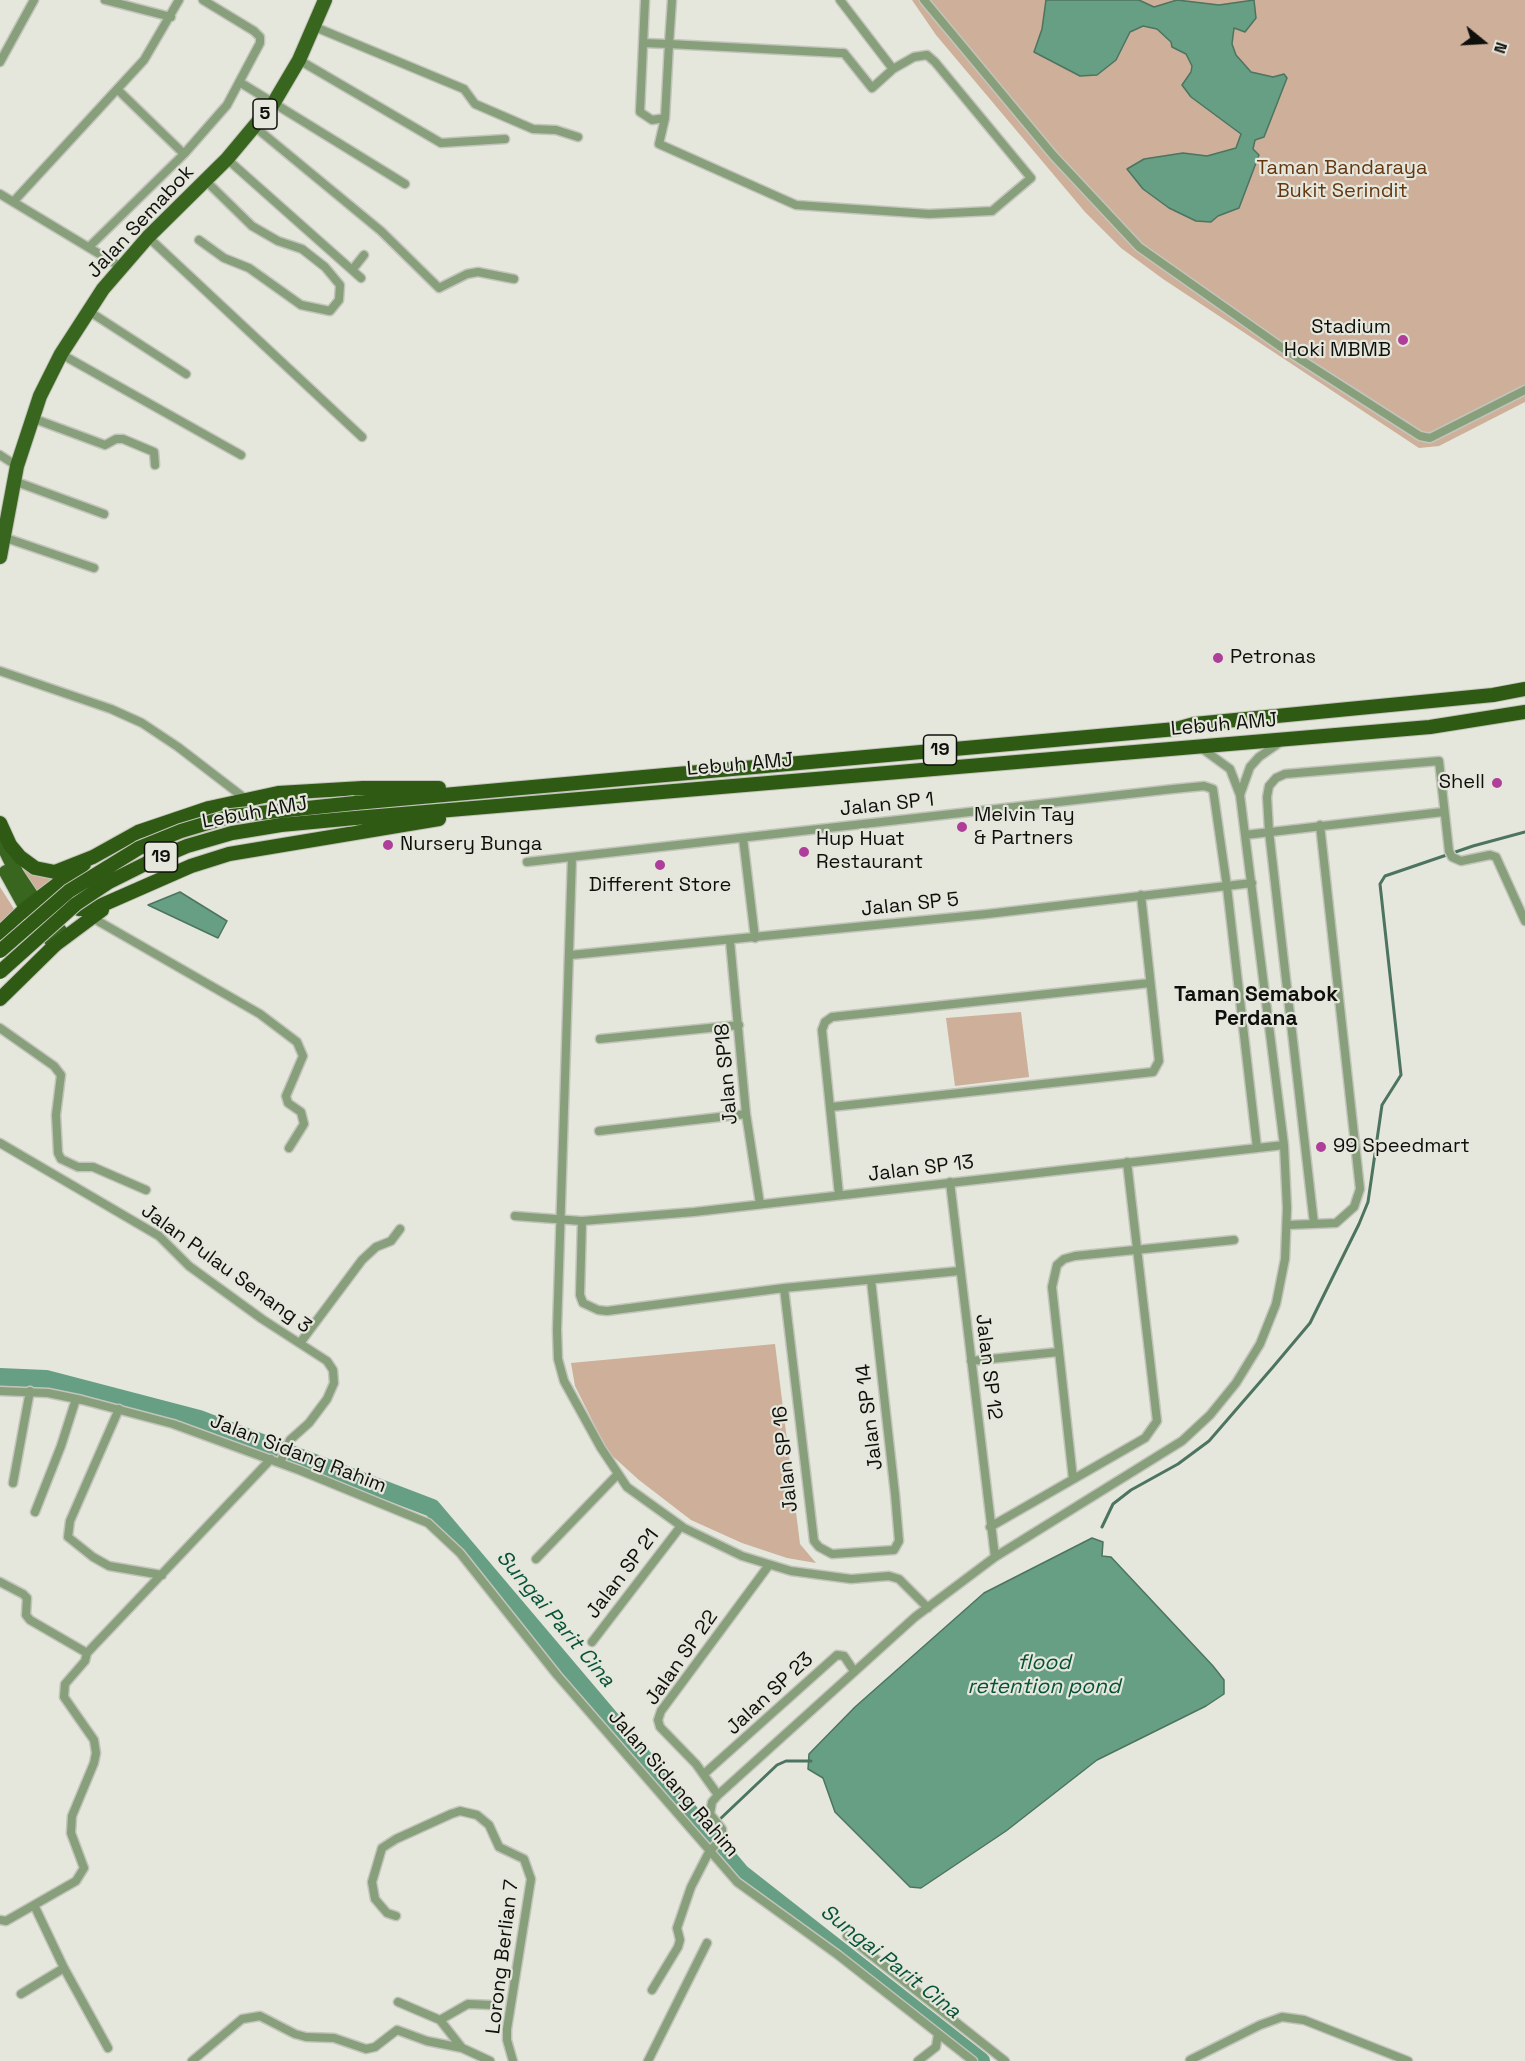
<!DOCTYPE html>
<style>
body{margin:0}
#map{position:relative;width:1525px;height:2061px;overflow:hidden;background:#e5e6dc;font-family:"Space Grotesk",sans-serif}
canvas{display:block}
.north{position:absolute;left:1453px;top:12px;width:60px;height:60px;-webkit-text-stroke:4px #e5e6dc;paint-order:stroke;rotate:108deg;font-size:16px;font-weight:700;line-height:24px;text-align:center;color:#0f0f0c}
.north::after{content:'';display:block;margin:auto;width:21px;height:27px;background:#0f0f0c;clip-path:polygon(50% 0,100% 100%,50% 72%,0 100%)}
</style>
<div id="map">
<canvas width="1525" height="2061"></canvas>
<div class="north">N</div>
</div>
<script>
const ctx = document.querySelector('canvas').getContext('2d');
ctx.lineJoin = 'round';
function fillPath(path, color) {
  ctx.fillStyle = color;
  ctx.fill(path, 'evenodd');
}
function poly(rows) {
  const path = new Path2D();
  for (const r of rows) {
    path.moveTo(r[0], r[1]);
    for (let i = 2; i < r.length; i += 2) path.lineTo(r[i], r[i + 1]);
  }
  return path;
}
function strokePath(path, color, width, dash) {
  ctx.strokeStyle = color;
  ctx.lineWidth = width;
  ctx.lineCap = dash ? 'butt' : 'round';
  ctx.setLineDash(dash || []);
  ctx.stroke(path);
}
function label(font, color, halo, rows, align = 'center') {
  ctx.font = font + ' "Space Grotesk",sans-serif';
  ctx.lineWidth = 4.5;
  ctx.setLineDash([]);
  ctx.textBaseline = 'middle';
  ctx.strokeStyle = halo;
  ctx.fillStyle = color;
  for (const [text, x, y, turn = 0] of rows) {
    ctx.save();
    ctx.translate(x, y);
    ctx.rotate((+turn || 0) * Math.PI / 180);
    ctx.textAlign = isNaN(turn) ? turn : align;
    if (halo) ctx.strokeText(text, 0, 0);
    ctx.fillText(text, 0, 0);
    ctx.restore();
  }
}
fillPath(poly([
 [912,0,1525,0,1525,402,1439,446,1419,448,1163,279,1121,248,1085,212,936,35],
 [17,864,34,873,53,878,35,892],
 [0,887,14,909,0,923],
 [1021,1012,1029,1077,955,1086,946,1018],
 [775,1344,800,1544,816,1563,787,1558,742,1543,691,1520,639,1480,608,1452,575,1386,571,1363]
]), '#cdaf9a');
const water = poly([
 [1046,0,1139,0,1154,7,1177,0,1219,5,1254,0,1256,18,1245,32,1234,28,1232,44,1236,55,1251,72,1273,77,1284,74,1287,78,1264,137,1255,140,1253,149,1259,155,1239,208,1218,216,1211,222,1196,221,1169,208,1143,189,1127,169,1144,159,1183,153,1207,156,1236,148,1241,134,1191,97,1182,85,1191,72,1192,66,1186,54,1172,47,1171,42,1157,29,1143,26,1130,32,1116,60,1097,75,1080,76,1034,52,1042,29,1046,0],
 [180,892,227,921,218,938,148,905,180,892],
 [1092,1538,1103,1542,1102,1556,1111,1557,1213,1666,1224,1680,1224,1694,1206,1706,1097,1760,1006,1831,921,1888,910,1887,835,1812,823,1778,808,1769,809,1754,855,1707,984,1593,1092,1538]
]);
fillPath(water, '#669f84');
strokePath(water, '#4c7460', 1.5);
strokePath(poly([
 [1102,1527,1113,1504,1131,1490,1178,1464,1209,1441,1273,1367,1310,1323,1359,1224,1368,1202,1382,1105,1401,1075,1380,884,1385,876,1473,846,1525,832],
 [719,1820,777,1765,786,1761,811,1761]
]), '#4c7460', 3);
strokePath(poly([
 [0,1377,46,1379,199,1419,432,1508,741,1873,981,2061]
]), '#669f84', 18);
const minor = poly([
 [105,0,171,17],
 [645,0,640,112,652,120,665,118],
 [840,0,893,69],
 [924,0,1053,155,1139,247,1281,347,1420,436,1430,438,1525,390],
 [315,27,464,89,475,104,533,129,556,130,578,137],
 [643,43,669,44,840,53,844,53,872,88,893,69,914,57,927,55,935,62,1031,178,992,211,929,214,796,205,659,144,665,118,669,44,672,0],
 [299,60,441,143,505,139],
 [0,62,34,0],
 [241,83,405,184],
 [118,90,184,154],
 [255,127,381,231,439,288,467,274,478,272,514,279],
 [227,159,361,278],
 [0,194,121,267],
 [14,201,144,60,179,0],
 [148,237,362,437],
 [199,240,224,258,249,268,301,305,330,311,339,300,340,285,325,267,302,249,278,241,252,226,206,181],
 [89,247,184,154,227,105,260,43,260,37,254,31,203,0],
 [352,270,364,255],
 [87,310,186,374],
 [61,354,241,455],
 [32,418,105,445,116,439,123,439,154,452,155,465],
 [0,455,17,466],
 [14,481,104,514],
 [3,537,94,568],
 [0,671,111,709,142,723,178,747,247,800],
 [1240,795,1250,767,1259,757,1282,741],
 [1245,835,1443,812],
 [743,838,755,938],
 [572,857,557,1330,558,1359,564,1381,601,1448,627,1487,684,1528,742,1556,791,1571,851,1579,889,1576,899,1579,928,1608],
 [527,862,1173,789,1204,786,1213,789,1227,887,1257,1148],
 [91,917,260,1014,297,1042,303,1056,286,1096,288,1103,301,1112,304,1124,289,1148],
 [730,941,746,1114,760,1204],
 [571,955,987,914,1252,883],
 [0,1028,54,1066,61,1075,56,1115,58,1153,61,1159,78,1167,93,1167,146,1190],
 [600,1039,739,1025],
 [831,1107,1153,1072,1159,1061,1141,895],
 [599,1131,746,1114],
 [0,1143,159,1236,189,1266,262,1319,327,1361,333,1370,334,1383,327,1399,309,1423,290,1440,280,1463],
 [950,1182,995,1557],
 [839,1195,822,1030,825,1022,832,1017,1150,983],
 [515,1216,582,1221,694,1212,1284,1145],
 [582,1221,580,1295,583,1303,598,1310,607,1311,784,1288,959,1271],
 [1314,1224,1269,831,1267,797,1269,786,1276,778,1285,774,1439,761,1449,851,1452,857,1461,861,1490,855,1496,857,1525,921],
 [1288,1225,1336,1223,1354,1207,1360,1189,1320,825],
 [784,1288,814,1541,819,1547,832,1554,894,1550,899,1541,895,1494,871,1280],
 [300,1343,362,1260,376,1247,391,1241,400,1229],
 [971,1361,1058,1352],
 [0,1391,48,1393,82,1400,173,1424,299,1470,428,1523,460,1553,557,1675,737,1882,838,1955,973,2061],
 [119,1409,70,1521,68,1537,93,1557,109,1566,162,1575],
 [1073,1479,1052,1287,1057,1265,1064,1259,1075,1256,1234,1240],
 [13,1483,30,1391],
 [35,1512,61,1446,76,1399],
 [990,1527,1145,1438,1157,1421,1127,1162],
 [536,1559,618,1474],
 [0,1582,23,1594,27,1598,26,1615,30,1620,87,1653],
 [592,1642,681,1526],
 [704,1774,837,1655,844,1656,854,1671],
 [718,1795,696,1764,660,1727,658,1720,661,1711,769,1565],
 [34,1905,64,1968,108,2048],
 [396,1916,387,1913,375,1899,372,1882,382,1848,396,1839,451,1814,460,1811,477,1815,489,1825,499,1847,524,1859,531,1879,507,2029,507,2040,513,2061],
 [0,1920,6,1921,76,1881,84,1868,71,1833,72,1816,94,1763,96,1753,94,1740,64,1697,65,1684,85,1661,87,1653,271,1459],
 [847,1936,1005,2061],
 [652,1990,678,1947,680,1940,677,1928,691,1887,709,1852,722,1838,722,1829,710,1814,712,1802,718,1795,915,1617,995,1557,1182,1441,1210,1415,1236,1383,1260,1344,1276,1304,1285,1259,1287,1208,1284,1145,1240,795,1230,769,1200,747],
 [21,1994,64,1968],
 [398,2002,440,2020,462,2048,490,2061],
 [440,2020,468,2004,492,2005],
 [1190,2060,1260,2025,1282,2017,1304,2020,1408,2061],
 [192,2061,242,2019,260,2016,295,2034,306,2037,334,2038,366,2049,375,2047,397,2030,427,2041,462,2048],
 [648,2061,707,1943],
 [918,2061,936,2047,938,2034]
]);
const primary = poly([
 [0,557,17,466,40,396,61,354,103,289,148,237,227,159,273,104,299,60,325,0],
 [0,839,17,874,35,901,65,937],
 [6,872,26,908,55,945]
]);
const trunk = poly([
 [355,803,1176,729,1194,724,1493,695,1525,689],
 [355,818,1430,727,1525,712],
 [0,823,10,845,20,857,35,868,55,872,93,857,138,832,209,808,278,793,363,788,439,788],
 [84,864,68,881,66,890,73,905,79,909,93,909,191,866,229,854,439,819],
 [0,933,26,908,72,873],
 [0,999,55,945,102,910]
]);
strokePath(minor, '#c3c4bb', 11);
strokePath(primary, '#c3c4bb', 16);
strokePath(trunk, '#c3c4bb', 16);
strokePath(minor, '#87a07b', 8);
strokePath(primary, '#39661e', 14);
strokePath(trunk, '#2f5a13', 14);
const trunkBridge = poly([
 [0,951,69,891,139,848,181,831,231,816,355,803],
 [0,972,76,904,109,882,147,863,187,846,232,833,281,825,355,818]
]);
strokePath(trunkBridge, '#c3c4bb', 16, []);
strokePath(trunkBridge, '#2f5a13', 14);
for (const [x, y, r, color] of [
 [1403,340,6,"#af3e9a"],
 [1218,658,6,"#af3e9a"],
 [1497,783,6,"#af3e9a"],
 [962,827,6,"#af3e9a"],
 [388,845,6,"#af3e9a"],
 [804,852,6,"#af3e9a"],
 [660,865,6,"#af3e9a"],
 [1321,1147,6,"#af3e9a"]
]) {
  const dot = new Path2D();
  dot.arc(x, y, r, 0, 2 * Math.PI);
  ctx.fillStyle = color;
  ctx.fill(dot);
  strokePath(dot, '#e5e6dc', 2);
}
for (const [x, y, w] of [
 [265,114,24],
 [940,750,33],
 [161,857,33]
]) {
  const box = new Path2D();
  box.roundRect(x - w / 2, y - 15, w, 30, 4.5);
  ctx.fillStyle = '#e5e6dc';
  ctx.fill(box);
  strokePath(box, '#0f0f0c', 1.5);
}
label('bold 18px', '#0f0f0c', null, [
 ["5",265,114],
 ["19",940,750],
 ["19",161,857]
]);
label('20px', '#653711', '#e5e6dc', [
 ["Taman Bandaraya",1342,169],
 ["Bukit Serindit",1342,192]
]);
label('20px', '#0f0f0c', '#e5e6dc', [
 ["Jalan Semabok",141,222,-47],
 ["Lebuh AMJ",1224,725,-5],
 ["Lebuh AMJ",740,765,-5],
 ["Jalan SP 1",887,805,-6],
 ["Lebuh AMJ",255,813,-10],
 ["Jalan SP 5",910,905,-6],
 ["Jalan SP18",727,1074,-95],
 ["Jalan SP 13",921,1169,-7],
 ["Jalan Pulau Senang 3",226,1269,36],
 ["Jalan SP 12",988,1367,83],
 ["Jalan SP 14",870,1417,-97],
 ["Jalan Sidang Rahim",298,1454,21],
 ["Jalan SP 16",786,1459,-96],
 ["Jalan SP 21",623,1574,-53],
 ["Jalan SP 22",682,1658,-55],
 ["Jalan SP 23",770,1694,-43],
 ["Jalan Sidang Rahim",673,1784,49],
 ["Lorong Berlian 7",503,1957,-83]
]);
label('20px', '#0f0f0c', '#e5e6dc', [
 ["Stadium",1391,328,"right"],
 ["Hoki MBMB",1391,351,"right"],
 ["Petronas",1230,658],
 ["Shell",1485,783,"right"],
 ["Melvin Tay",974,816],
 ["& Partners",974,839],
 ["Hup Huat",816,840],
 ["Restaurant",816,863],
 ["Nursery Bunga",400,845],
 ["Different Store",660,886,"center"],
 ["99 Speedmart",1333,1147]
], 'left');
label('bold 21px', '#0f0f0c', '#e5e6dc', [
 ["Taman Semabok",1256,995],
 ["Perdana",1256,1019]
]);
label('italic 21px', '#075338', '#e5e6dc', [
 ["Sungai Parit Cina",555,1619,50],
 ["flood",1044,1663],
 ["retention pond",1044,1687],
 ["Sungai Parit Cina",890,1962,38]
]);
</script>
